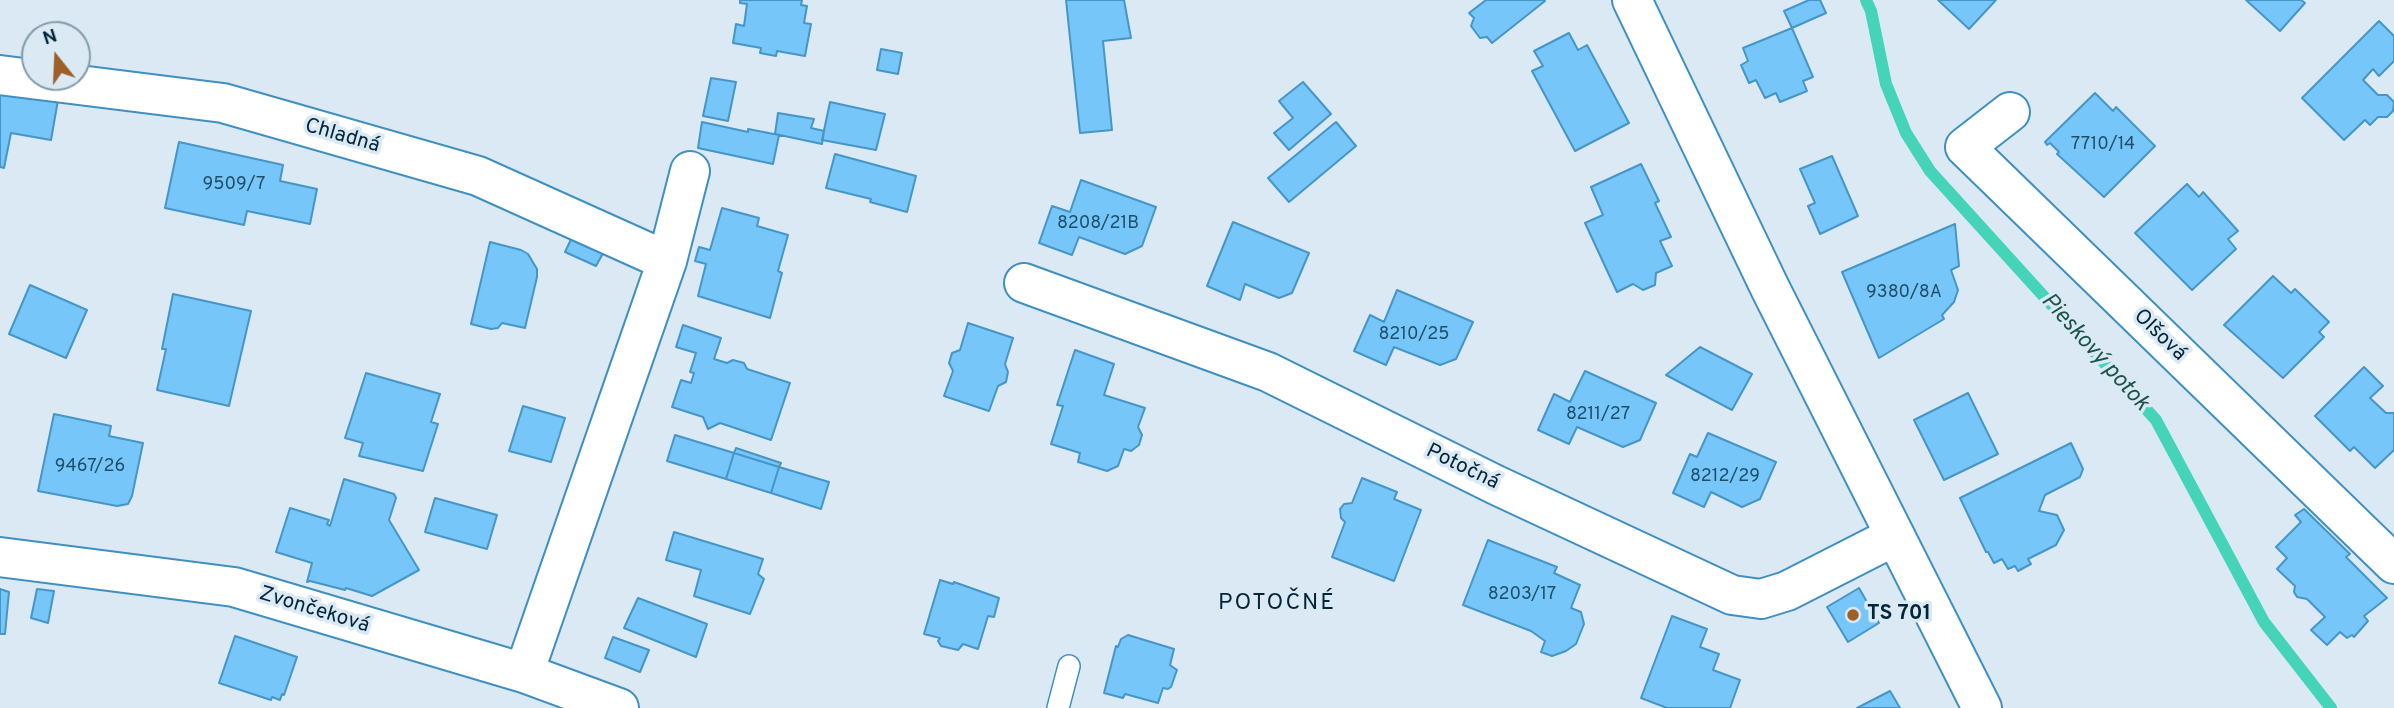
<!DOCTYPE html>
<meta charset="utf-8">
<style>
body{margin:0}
#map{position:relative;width:2394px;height:708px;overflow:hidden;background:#dae9f3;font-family:Overpass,sans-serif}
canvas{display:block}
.north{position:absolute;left:21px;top:21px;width:70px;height:70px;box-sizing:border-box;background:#dae9f3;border:2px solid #849ba9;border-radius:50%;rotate:342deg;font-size:19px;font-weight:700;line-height:28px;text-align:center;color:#022639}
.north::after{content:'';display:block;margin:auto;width:24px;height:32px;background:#9f5f28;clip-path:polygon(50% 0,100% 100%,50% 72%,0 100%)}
</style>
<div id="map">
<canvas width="2394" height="708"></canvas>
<div class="north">N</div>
</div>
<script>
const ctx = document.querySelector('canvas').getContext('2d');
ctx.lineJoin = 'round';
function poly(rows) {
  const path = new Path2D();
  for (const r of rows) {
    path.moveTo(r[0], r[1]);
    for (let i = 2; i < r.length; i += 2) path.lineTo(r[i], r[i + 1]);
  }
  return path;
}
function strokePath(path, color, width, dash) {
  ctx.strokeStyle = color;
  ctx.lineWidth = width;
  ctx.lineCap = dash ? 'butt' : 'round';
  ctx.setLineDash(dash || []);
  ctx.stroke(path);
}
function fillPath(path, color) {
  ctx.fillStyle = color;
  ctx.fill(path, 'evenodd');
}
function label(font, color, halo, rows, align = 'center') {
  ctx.font = font + ' Overpass,sans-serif';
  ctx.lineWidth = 7;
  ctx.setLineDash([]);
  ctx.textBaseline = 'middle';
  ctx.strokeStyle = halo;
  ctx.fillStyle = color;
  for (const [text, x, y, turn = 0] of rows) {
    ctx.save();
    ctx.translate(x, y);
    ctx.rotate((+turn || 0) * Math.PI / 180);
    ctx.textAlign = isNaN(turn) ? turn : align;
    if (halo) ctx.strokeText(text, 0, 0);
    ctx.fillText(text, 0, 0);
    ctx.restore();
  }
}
strokePath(poly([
 [1866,0,1871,11,1886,84,1906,133,1930,171,2156,420,2264,622,2331,708]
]), '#45d3b9', 12);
const building = poly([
 [740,0,802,0,801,5,807,6,804,23,811,24,805,56,777,51,776,56,760,53,761,48,733,43,736,24,744,26,747,4,740,3,740,0],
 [1066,0,1124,0,1131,38,1103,41,1112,130,1080,133,1066,0],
 [1486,0,1544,0,1545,1,1492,43,1487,37,1480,38,1471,26,1474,18,1469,13,1486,0],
 [1809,0,1820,0,1826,13,1792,28,1784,11,1809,0],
 [1938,0,1996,0,1969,29,1938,0],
 [2246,0,2301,0,2305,3,2280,31,2246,0],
 [2379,21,2394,36,2394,61,2379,76,2373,69,2363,80,2378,95,2387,95,2394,102,2393,111,2387,117,2378,117,2370,125,2365,120,2344,140,2302,98,2379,21],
 [1792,28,1813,77,1803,81,1807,91,1780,102,1776,93,1765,98,1756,80,1749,83,1741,65,1748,61,1743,48,1792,28],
 [1569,33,1578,50,1587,45,1629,123,1575,151,1532,71,1543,66,1534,51,1569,33],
 [881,49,902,53,898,74,877,70,881,49],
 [711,78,736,82,728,121,703,116,711,78],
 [1303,82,1331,114,1289,150,1274,133,1293,118,1279,101,1303,82],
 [0,89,58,100,51,140,11,133,4,168,0,167,0,89],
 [2095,93,2113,111,2116,107,2155,146,2104,197,2057,154,2059,152,2050,143,2047,145,2045,142,2095,93],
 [830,102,885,114,876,150,822,140,830,102],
 [778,113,814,119,811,128,824,131,822,144,775,134,778,113],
 [702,122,748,132,748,129,779,135,773,164,698,148,702,122],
 [1336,122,1356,146,1289,202,1268,178,1336,122],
 [179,142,283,165,280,181,317,189,310,224,247,211,244,225,165,208,179,142],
 [835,154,916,176,907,212,870,202,871,199,826,188,835,154],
 [1832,156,1858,216,1820,234,1808,206,1815,203,1800,169,1832,156],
 [1641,164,1659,201,1655,203,1671,237,1660,241,1672,266,1656,273,1655,285,1643,290,1633,284,1617,292,1585,223,1603,215,1591,187,1641,164],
 [1081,180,1156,207,1142,246,1125,254,1079,237,1072,255,1039,243,1052,206,1070,212,1081,180],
 [2187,184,2199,197,2203,192,2238,231,2228,239,2236,249,2192,290,2135,233,2187,184],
 [722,208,759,218,757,226,788,235,778,271,782,273,770,318,698,296,706,264,695,261,699,247,710,250,722,208],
 [1233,222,1309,253,1292,293,1279,298,1245,284,1240,300,1207,286,1233,222],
 [1955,224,1959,266,1951,270,1958,290,1954,302,1942,315,1944,319,1879,358,1842,272,1955,224],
 [575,231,607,246,596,266,565,252,575,231],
 [490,242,521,250,528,254,537,269,537,277,525,328,502,323,498,328,491,329,471,324,490,242],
 [2273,276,2291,293,2295,289,2329,322,2319,332,2324,337,2283,378,2224,325,2273,276],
 [30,285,87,310,66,358,9,334,30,285],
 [1397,290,1473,322,1456,359,1440,365,1394,347,1386,365,1354,351,1370,315,1384,322,1397,290],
 [173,294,251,311,229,406,157,390,166,349,162,349,173,294],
 [968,323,1013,338,1005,364,1008,372,1006,382,998,386,989,411,944,396,953,371,949,363,952,353,960,350,968,323],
 [683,325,721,338,714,359,727,363,733,360,744,363,747,369,790,383,771,440,720,423,708,429,703,417,672,407,681,380,691,383,694,373,690,372,696,353,676,347,683,325],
 [1700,347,1752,374,1732,410,1666,375,1700,347],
 [1075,350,1114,364,1104,395,1145,408,1138,427,1142,435,1139,445,1131,451,1124,449,1118,466,1107,471,1078,462,1080,453,1051,444,1063,406,1057,405,1075,350],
 [2364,367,2383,386,2370,398,2386,413,2394,413,2394,450,2375,468,2354,447,2350,451,2315,416,2364,367],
 [1585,371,1656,403,1640,440,1623,447,1577,427,1569,444,1538,430,1554,394,1570,402,1585,371],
 [366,373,440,394,431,422,438,424,423,471,359,456,363,443,345,438,366,373],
 [1968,393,1998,454,1944,480,1914,420,1968,393],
 [523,406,565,418,551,462,509,451,523,406],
 [54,414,111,426,109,436,143,443,132,496,128,504,117,506,38,491,54,414],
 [1708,433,1776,462,1760,499,1742,507,1711,492,1704,507,1673,493,1690,454,1697,457,1708,433],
 [675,435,734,453,726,479,667,461,675,435],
 [2071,443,2083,469,2080,477,2045,495,2039,511,2057,515,2064,530,2056,545,2028,559,2031,564,2018,571,2015,566,2008,569,2002,559,1994,563,1988,552,1986,552,1960,498,2071,443],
 [736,448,781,463,779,467,734,453,736,448],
 [734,453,779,467,771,493,726,479,734,453],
 [779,467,829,482,821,509,771,493,779,467],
 [1362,478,1397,492,1394,499,1421,510,1394,581,1332,557,1345,522,1341,518,1340,509,1344,504,1352,503,1362,478],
 [344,479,394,494,396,498,389,520,419,570,372,596,346,588,345,590,310,581,307,582,312,563,276,552,290,508,329,520,327,524,330,526,344,479],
 [435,498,497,515,487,549,425,532,435,498],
 [2304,509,2350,554,2346,557,2387,598,2364,616,2368,621,2354,637,2352,635,2347,638,2340,632,2327,645,2311,630,2325,617,2307,599,2297,597,2294,592,2295,586,2277,569,2287,558,2276,547,2301,522,2295,515,2304,509],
 [674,532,763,559,758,574,764,579,750,614,694,596,701,570,666,560,674,532],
 [1488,540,1557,567,1554,573,1580,585,1571,608,1581,612,1584,624,1576,644,1566,651,1552,656,1541,652,1545,641,1531,631,1463,605,1488,540],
 [940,580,953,584,954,582,999,598,994,617,988,616,978,649,963,644,958,650,941,646,938,641,940,638,924,634,940,580],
 [1859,588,1879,623,1848,642,1827,607,1859,588],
 [0,589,9,592,5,634,0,634,0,589],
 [37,589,54,591,48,623,31,618,37,589],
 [638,598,707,624,696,657,624,628,638,598],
 [1672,616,1707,629,1700,647,1719,654,1713,670,1740,680,1730,708,1667,708,1641,698,1672,616],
 [1128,635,1174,649,1170,665,1177,670,1171,687,1168,689,1163,688,1158,703,1125,694,1123,698,1104,693,1116,646,1118,647,1121,639,1128,635],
 [235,636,297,657,284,695,282,694,280,700,272,697,271,700,219,683,235,636],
 [613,637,649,650,640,672,605,658,613,637],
 [1890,691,1900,708,1857,708,1890,691]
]);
fillPath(building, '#76c6f9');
strokePath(building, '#4596c6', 2);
const service = poly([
 [1058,708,1069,666]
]);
const minor = poly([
 [0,75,223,103,478,176,667,261],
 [2010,112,1965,147,2394,564],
 [1024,283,1268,372,1496,485,1732,595,1761,599,1787,591,1895,536],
 [0,557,234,587,524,673,619,708],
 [524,673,667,261,690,171]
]);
const tertiary = poly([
 [1632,0,1770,288,1982,708]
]);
strokePath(service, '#3f90c1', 24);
strokePath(minor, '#3f90c1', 42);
strokePath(tertiary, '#3f90c1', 42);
strokePath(service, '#fff', 21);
strokePath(minor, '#fff', 38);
strokePath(tertiary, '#fff', 38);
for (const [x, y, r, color] of [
 [1853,615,7,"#9f5f28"]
]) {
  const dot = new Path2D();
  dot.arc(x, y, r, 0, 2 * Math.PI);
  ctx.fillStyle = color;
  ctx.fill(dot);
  strokePath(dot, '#dae9f3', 2.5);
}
label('18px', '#1f4e69', null, [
 ["7710/14",2103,145],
 ["9509/7",234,185],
 ["8208/21B",1098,224],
 ["9380/8A",1904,293],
 ["8210/25",1414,335],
 ["8211/27",1598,415],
 ["9467/26",90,467],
 ["8212/29",1725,477],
 ["8203/17",1522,595]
]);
label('21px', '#022639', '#dae9f3', [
 ["Chladná",342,137,16],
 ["Olšová",2159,336,44],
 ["Potočná",1462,468,26],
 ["Zvončeková",314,611,17]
]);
label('bold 21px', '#022639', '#dae9f3', [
 ["TS 701",1867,615]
], 'left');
label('italic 23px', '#1a5449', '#dae9f3', [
 ["Pieskový potok",2094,353,48]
]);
ctx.letterSpacing = '2px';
label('23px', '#022639', '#dae9f3', [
 ["POTOČNÉ",1277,604]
]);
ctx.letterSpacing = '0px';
</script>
